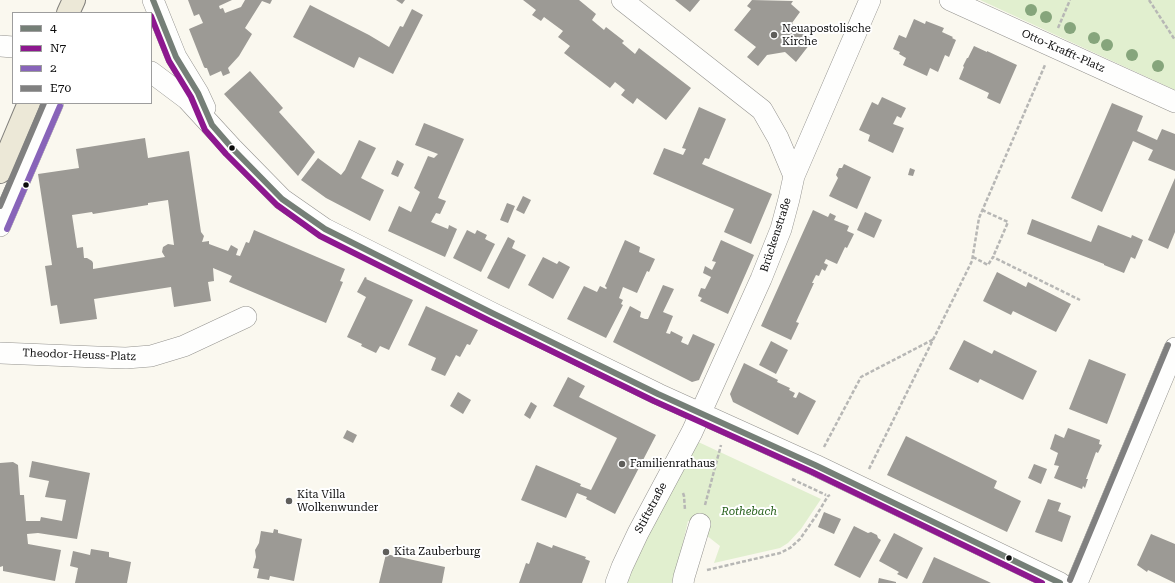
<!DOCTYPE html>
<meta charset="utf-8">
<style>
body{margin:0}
#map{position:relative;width:1175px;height:583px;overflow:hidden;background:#faf8ef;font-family:"Roboto Serif",serif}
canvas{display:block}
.legend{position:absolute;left:12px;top:12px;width:140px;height:92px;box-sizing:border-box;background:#fff;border:1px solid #9d9d9d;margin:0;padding:5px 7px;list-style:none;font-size:12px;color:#0b0b0b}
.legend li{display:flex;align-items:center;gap:8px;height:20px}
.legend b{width:20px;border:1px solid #9d9d9d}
</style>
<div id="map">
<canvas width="1175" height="583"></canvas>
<ul class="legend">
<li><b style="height:5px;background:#757f77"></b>4</li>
<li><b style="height:5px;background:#8d188f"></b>N7</li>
<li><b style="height:5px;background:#8864b9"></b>2</li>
<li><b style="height:5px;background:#808080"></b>E70</li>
</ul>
</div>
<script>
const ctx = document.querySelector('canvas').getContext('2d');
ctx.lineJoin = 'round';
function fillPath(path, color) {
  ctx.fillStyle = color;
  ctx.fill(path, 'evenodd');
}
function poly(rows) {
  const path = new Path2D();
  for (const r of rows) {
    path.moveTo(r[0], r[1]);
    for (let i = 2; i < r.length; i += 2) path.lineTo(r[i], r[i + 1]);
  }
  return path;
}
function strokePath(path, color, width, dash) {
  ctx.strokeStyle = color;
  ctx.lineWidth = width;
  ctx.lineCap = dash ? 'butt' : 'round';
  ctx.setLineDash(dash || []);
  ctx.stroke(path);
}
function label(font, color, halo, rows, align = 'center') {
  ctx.font = font + ' "Roboto Serif",serif';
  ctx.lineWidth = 4;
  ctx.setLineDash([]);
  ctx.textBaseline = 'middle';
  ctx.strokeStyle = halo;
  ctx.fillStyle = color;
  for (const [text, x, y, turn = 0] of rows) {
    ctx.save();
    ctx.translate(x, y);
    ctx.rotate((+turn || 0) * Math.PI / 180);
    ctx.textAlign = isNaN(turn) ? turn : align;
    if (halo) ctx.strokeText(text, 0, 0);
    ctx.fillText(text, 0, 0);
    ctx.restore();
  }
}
fillPath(poly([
 [980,0,1175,0,1175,90],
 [694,440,821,499,801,529,788,543,780,548,714,563,720,546,706,535,708,526,688,521,676,573,674,583,625,583]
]), '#e1efcf');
fillPath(poly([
 [188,0,232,0,219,6,220,9,223,8,225,13,241,7,245,0,272,0,270,4,262,1,245,28,252,34,239,56,228,68,230,73,223,76,221,71,210,76,207,68,205,68,204,67,189,29,203,23,199,14,194,16],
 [396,0,405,0,402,4],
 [523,0,579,0,596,14,592,20,604,30,606,27,624,41,622,43,635,54,639,48,691,88,666,120,637,98,633,104,621,95,625,90,615,82,610,88,564,53,570,46,558,37,563,31,544,17,541,21,532,15,536,10],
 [675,0,700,0,690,12],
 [752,0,793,1,791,4,800,12,792,23,813,40,796,62,785,52,767,55,758,66,747,57,756,47,734,30,751,9,747,6],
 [310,5,369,35,389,47,400,26,403,27,412,9,423,15,393,74,359,57,354,68,293,37],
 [914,19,925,24,926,21,944,28,942,32,953,37,952,38,956,40,949,57,945,55,938,72,930,68,927,76,903,65,906,58,899,54,900,52,893,49,899,35,906,38],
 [974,46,987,52,987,51,1017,65,1000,104,987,98,989,93,959,79,964,67,963,66,967,58,968,58],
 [250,71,283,108,279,112,315,152,298,176,224,94],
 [882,97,906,108,901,118,897,116,893,124,904,128,893,153,868,141,870,135,859,130,872,102,878,105],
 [1112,103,1143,116,1137,131,1157,140,1162,129,1175,134,1175,171,1148,160,1153,150,1133,141,1102,212,1071,198],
 [699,107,726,119,709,159,705,158,702,164,772,194,751,244,724,232,734,209,653,174,664,148,683,155,686,149,682,148],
 [424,123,464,139,438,198,446,201,440,214,436,213,431,222,448,229,449,225,457,229,445,257,388,231,399,206,411,212,420,192,414,188,428,156,434,158,438,154,415,145],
 [145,138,148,158,189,151,201,232,204,236,202,242,209,241,209,244,228,251,231,245,238,249,236,255,240,256,246,242,249,243,254,230,345,269,340,281,343,282,326,323,229,282,232,276,213,268,214,281,208,282,211,301,174,307,171,287,94,299,97,319,60,324,57,305,51,306,45,266,52,265,38,174,79,168,76,149],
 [168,200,174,245,168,244,163,247,162,252,165,257,93,269,93,263,92,261,87,258,84,258,83,247,77,248,72,215,92,212,93,214,148,205,148,203],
 [359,140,376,148,361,178,384,190,370,221,326,198,301,180,318,158,341,175,345,170],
 [397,160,404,164,398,177,391,174],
 [844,164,871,177,857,209,829,196,838,178,836,175,839,168,842,168],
 [910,168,915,170,913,176,908,175],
 [1175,178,1175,232,1168,249,1148,240],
 [523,196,531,200,524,214,516,210],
 [507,203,515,206,508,223,500,220],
 [813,210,828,217,830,213,836,216,834,220,849,226,847,231,854,234,847,248,845,247,837,264,826,259,824,263,828,265,825,271,822,269,819,276,816,275,812,283,814,283,796,322,799,323,791,340,761,326],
 [865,212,882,220,874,238,857,230],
 [1032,219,1091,242,1098,225,1131,238,1132,235,1143,240,1135,259,1131,257,1124,273,1104,265,1104,264,1027,234],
 [467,230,475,234,477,230,487,235,485,239,495,244,481,272,453,258],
 [508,237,515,241,512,248,526,255,509,289,487,278],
 [625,240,640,247,639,252,655,259,649,272,647,271,637,293,623,287,619,298,623,300,621,304,623,305,606,338,567,319,584,286,597,292,600,286,606,289,607,288,605,286],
 [721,240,754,255,728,314,700,301,702,298,698,296,701,288,705,289,711,277,703,273,705,266,712,270,716,262,712,261],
 [543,257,557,264,559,261,570,267,553,299,528,285],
 [997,272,1026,287,1028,282,1071,304,1056,332,1013,311,1011,315,983,301],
 [365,277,367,278,366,279,413,300,389,350,380,346,376,353,361,346,362,344,347,337,366,297,357,292],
 [663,285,674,289,663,312,673,316,666,333,670,334,671,331,683,337,681,342,688,345,693,334,715,344,699,380,692,382,613,342,630,306,641,312,640,317,645,319,648,319],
 [426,306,478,330,470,345,467,344,460,357,456,355,445,376,431,370,436,358,408,345],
 [964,340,992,354,994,350,1037,371,1023,400,980,379,978,383,949,369],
 [771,341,788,350,776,374,759,365],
 [1089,359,1126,374,1107,424,1069,409],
 [744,363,778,380,777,382,790,388,789,390,795,393,793,397,796,398,799,392,816,401,798,435,733,402,730,394],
 [568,377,585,386,579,397,656,435,615,514,586,499,587,497,577,493,566,518,521,500,536,465,581,484,580,486,591,490,617,438,553,406],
 [458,392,471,400,463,414,450,406],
 [531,402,537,406,530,419,524,415],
 [1068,428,1100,440,1099,444,1102,445,1098,453,1096,452,1086,479,1088,479,1085,488,1083,486,1082,489,1054,478,1059,466,1054,465,1058,453,1050,449,1055,434,1064,438],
 [347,430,357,435,353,443,343,438],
 [906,436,997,481,994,488,1021,501,1007,532,887,475],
 [32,461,90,473,77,539,38,533,27,534,28,544,61,550,55,581,3,571,3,566,0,567,0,463,13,462,18,465,20,495,24,495,26,521,40,521,41,517,62,521,66,500,45,497,49,481,29,477],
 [1034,464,1047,469,1041,484,1028,478],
 [1048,499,1061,503,1058,511,1071,516,1062,542,1035,532],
 [824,512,841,519,834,534,818,527],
 [854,526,868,533,871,532,877,535,878,538,881,540,860,578,834,565],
 [274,529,278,530,278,533,302,539,294,581,270,576,269,580,257,578,259,569,253,568,256,557,255,550,259,543,261,531,273,533],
 [894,533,923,548,907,579,897,574,899,572,879,561],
 [1151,534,1175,544,1175,583,1148,570,1147,572,1137,565],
 [537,542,552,548,553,545,586,557,585,559,590,561,582,583,519,583,526,563,529,564],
 [91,549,109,552,109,557,131,562,127,583,75,583,78,568,70,566,73,551,90,555],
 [386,554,445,567,442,583,379,583],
 [934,557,987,581,991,583,922,583],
 [879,578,896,582,896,583,878,583]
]), '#9c9a95');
const minor = poly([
 [153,0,176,57,198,93,205,108],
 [622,0,762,110,778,138,794,176],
 [950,0,1175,102],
 [0,46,13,47],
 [151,72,187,99,232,148,282,199,325,229,492,313,658,394,815,465,1060,583],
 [0,226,53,103],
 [0,353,97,357,126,358,151,356,184,346,246,317],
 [616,583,622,567,638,533,692,432,761,279,781,229,789,199,794,176,870,0],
 [683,583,684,577,700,524],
 [1077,583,1175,348]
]);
const major = poly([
 [68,13,74,0],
 [0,172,29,103]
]);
strokePath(minor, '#93928e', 22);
strokePath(major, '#807f7b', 24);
strokePath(poly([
 [1149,0,1175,40],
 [1058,28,1070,0],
 [982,210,1008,222,993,257],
 [973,257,988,265,993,257,1080,300],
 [824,447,861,377,934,339],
 [869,469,972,261,979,218,1045,65],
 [792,479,826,495],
 [683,493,684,496,685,510],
 [705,505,721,445],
 [707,570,780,553,790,548,800,539,816,516,828,496,830,495]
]), '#b7b7b5', 2.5, [4, 2]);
strokePath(minor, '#fefefd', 21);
strokePath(major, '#ece8d7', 22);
strokePath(poly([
 [153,0,176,57,198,93,212,125,232,148,282,199,325,229,492,313,658,394,815,465,1060,583]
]), '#757f77', 6);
strokePath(poly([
 [151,16,169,61,191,97,205,130,226,154,277,205,320,236,488,320,654,401,812,472,1042,583]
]), '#8d188f', 6);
strokePath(poly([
 [7,229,60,106]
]), '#8864b9', 6);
strokePath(poly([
 [0,206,44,103],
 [1070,580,1168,345]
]), '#808080', 6);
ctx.fillStyle = '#86a57c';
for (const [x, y] of [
 [1031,10],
 [1046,17],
 [1070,28],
 [1094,38],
 [1107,45],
 [1132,55],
 [1158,66]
]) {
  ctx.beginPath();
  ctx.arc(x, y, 6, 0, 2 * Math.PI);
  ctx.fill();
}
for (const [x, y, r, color] of [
 [774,35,4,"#5f5e5b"],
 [232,148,3.5,"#0b0b0b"],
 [26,185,3.5,"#0b0b0b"],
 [622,464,4,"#5f5e5b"],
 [289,501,4,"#5f5e5b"],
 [386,552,4,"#5f5e5b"],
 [1009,558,3.5,"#0b0b0b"]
]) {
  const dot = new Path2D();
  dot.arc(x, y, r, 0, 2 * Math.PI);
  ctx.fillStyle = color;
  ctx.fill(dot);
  strokePath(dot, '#fff', 1.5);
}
label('11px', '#0b0b0b', '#fff', [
 ["Neuapostolische",782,29],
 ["Kirche",782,42],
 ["Familienrathaus",630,464],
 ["Kita Villa",297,495],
 ["Wolkenwunder",297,508],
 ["Kita Zauberburg",394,552]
], 'left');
label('11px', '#0b0b0b', '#fff', [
 ["Otto-Krafft-Platz",1063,51,24],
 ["Brückenstraße",776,235,-72],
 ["Theodor-Heuss-Platz",79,355,2],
 ["Stiftstraße",651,508,-62]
]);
label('italic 11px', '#27611d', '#fff', [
 ["Rothebach",749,512]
]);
</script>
